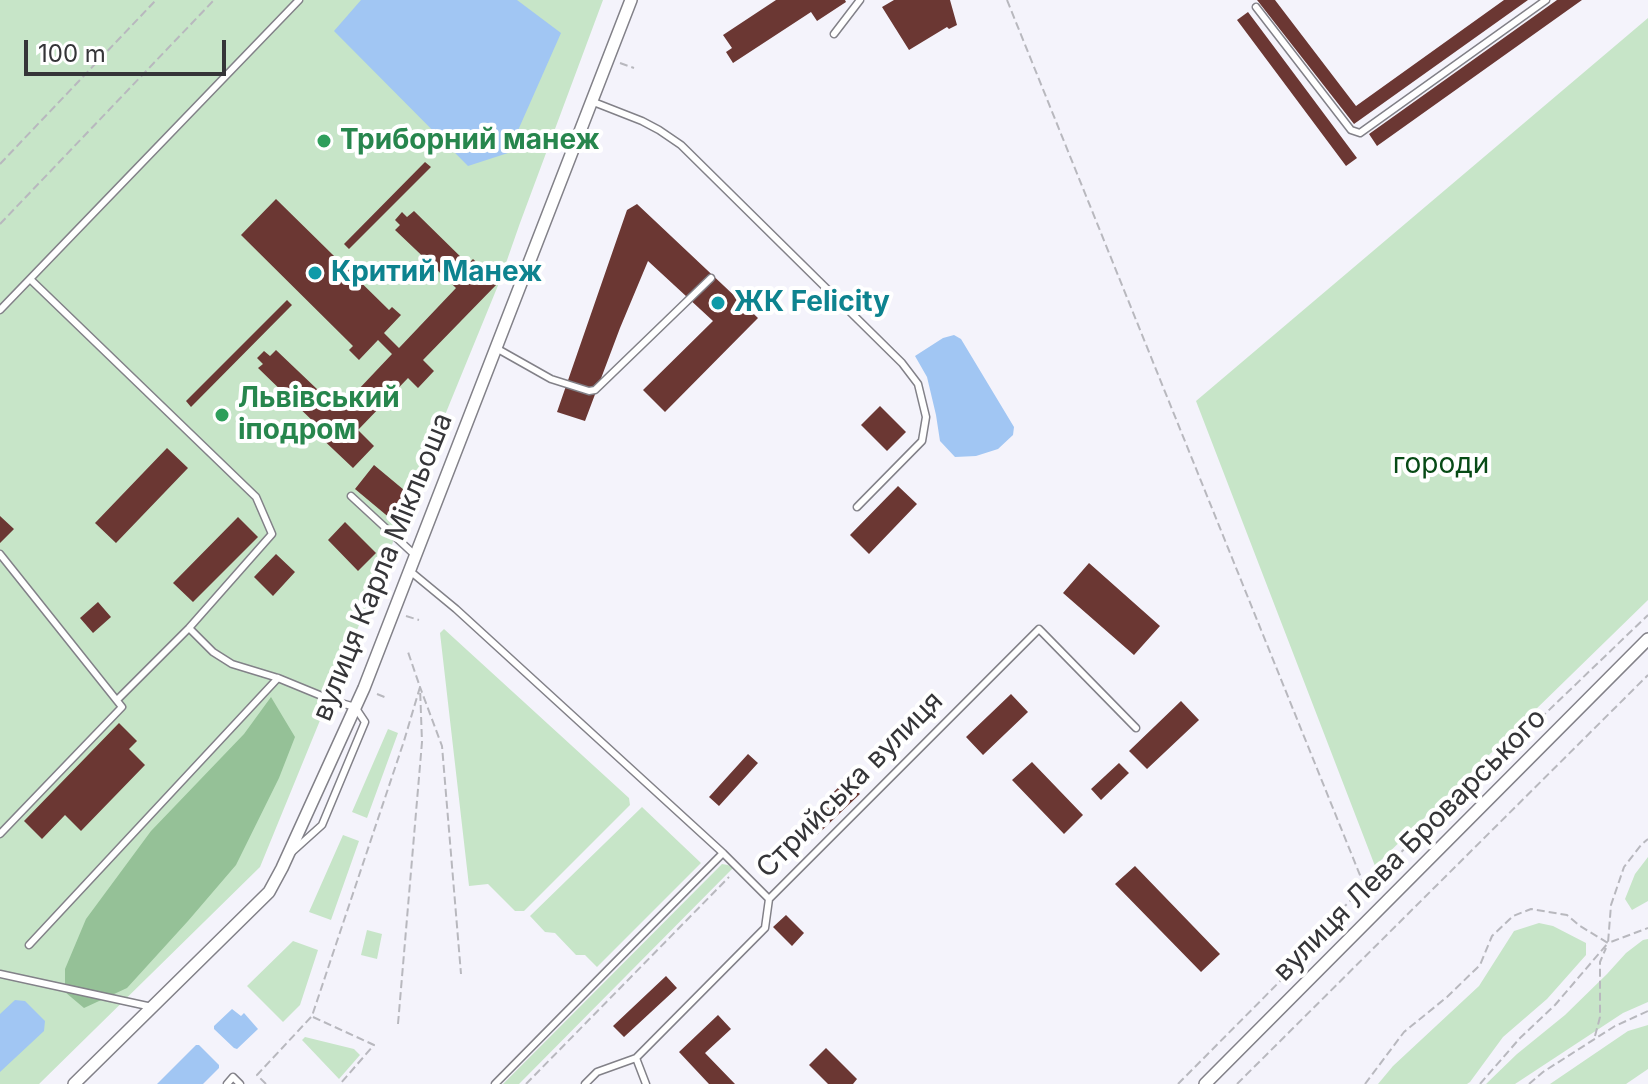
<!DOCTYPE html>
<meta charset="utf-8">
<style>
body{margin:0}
#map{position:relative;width:1648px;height:1084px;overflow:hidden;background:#f4f3fb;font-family:Inter,sans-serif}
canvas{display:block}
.scale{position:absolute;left:24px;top:40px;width:202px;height:36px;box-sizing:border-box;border:4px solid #353538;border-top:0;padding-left:10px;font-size:24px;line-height:28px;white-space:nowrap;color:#353538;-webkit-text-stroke:6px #fff;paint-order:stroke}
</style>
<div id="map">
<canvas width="1648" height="1084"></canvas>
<div class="scale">100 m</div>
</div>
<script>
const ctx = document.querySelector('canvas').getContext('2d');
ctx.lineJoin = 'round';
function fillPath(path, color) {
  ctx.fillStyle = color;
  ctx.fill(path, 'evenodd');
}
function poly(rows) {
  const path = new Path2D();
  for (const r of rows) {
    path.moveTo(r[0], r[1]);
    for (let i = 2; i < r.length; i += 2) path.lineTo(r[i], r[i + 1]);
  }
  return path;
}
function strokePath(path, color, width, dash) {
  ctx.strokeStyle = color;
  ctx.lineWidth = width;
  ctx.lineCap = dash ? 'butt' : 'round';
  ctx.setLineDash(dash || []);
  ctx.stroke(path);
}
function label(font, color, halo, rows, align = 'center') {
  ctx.font = font + ' Inter,sans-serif';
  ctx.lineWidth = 8;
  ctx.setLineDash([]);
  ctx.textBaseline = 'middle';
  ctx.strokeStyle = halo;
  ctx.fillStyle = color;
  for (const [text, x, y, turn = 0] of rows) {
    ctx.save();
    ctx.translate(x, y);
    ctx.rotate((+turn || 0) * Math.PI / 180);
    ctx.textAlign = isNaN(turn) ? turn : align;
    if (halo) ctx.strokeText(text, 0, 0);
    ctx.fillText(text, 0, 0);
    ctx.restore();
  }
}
fillPath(poly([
 [0,0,603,0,520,223,499,283,260,867,39,1084,0,1084],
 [1648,18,1648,600,1375,866,1196,401],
 [444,629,629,798,630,805,524,911,515,911,488,884,469,886,440,633],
 [388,729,398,733,367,818,352,812],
 [642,807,701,863,597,967,585,955,576,955,555,933,545,932,530,916],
 [343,835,359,841,331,920,309,912],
 [1648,857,1648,901,1632,910,1625,899,1635,874],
 [722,864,728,865,733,868,519,1084,503,1084],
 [1539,923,1553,926,1586,943,1586,955,1547,999,1503,1037,1470,1082,1467,1084,1378,1084,1393,1066,1479,986,1514,931],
 [367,930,382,934,377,959,361,955],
 [1648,939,1648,1002,1623,1013,1515,1084,1486,1084,1517,1054,1565,1015,1607,974,1626,953,1643,940],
 [293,941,318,950,300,1005,283,1022,247,986],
 [1648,1025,1648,1069,1626,1084,1550,1084,1628,1031],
 [305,1037,354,1049,360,1055,339,1079,302,1040]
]), '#c7e5c8');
fillPath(poly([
 [271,697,295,737,279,778,236,865,188,921,127,988,84,1008,65,992,65,969,86,919,151,831,244,734]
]), '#95c197');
fillPath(poly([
 [361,0,517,0,561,33,508,153,468,166,334,31],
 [954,335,961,339,1014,427,1013,435,998,449,976,456,955,457,940,441,936,415,927,377,915,356,943,338],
 [15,1000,25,1001,45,1021,44,1031,0,1072,0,1014],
 [232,1009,241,1016,244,1013,258,1029,237,1049,234,1048,214,1029,214,1026],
 [196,1045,199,1045,219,1065,219,1068,203,1084,157,1084]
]), '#a1c6f3');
fillPath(poly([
 [776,0,845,0,846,2,817,21,811,12,733,63,726,52,732,48,723,35],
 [894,0,950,0,957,25,949,29,947,27,909,50,882,7],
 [1257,0,1275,0,1356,106,1504,0,1528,0,1354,124],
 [1557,0,1582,0,1377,146,1369,134],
 [1248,12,1357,158,1346,166,1237,20],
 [425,162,431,167,349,249,344,244],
 [276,199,389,310,392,307,401,315,384,333,399,348,456,288,395,230,400,225,395,220,402,212,407,217,414,211,468,264,473,259,498,283,423,360,434,371,418,388,408,378,358,430,374,446,353,468,316,433,320,428,258,368,263,364,257,358,264,351,270,356,276,350,339,410,392,354,378,340,359,360,349,350,353,346,241,235],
 [637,204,758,318,665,412,643,390,713,321,648,261,620,328,585,421,557,412,627,210],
 [287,300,292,305,191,407,186,401],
 [880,406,906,432,887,451,861,425],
 [167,448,188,468,116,543,95,523],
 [374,465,410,495,391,519,355,489],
 [898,486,917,504,869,554,850,535],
 [0,516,14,529,0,543],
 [238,517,258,537,193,602,173,583],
 [345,522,376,553,358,571,328,540],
 [276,554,295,572,273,596,254,577],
 [1089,563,1160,626,1134,655,1063,593],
 [98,602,111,617,93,633,80,618],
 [1011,694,1028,712,983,755,966,737],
 [1181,701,1199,720,1147,769,1129,751],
 [119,723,137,741,129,749,145,765,81,831,65,815,42,839,24,821],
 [748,754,758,763,719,806,709,797],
 [1032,762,1083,815,1064,834,1012,780],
 [1119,763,1129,773,1101,800,1091,789],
 [846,780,860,794,817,835,804,821],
 [1135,866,1220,954,1201,972,1115,884],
 [786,915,804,933,792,946,773,927],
 [666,976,677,988,624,1037,613,1026],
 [718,1015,731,1029,705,1053,735,1084,709,1084,679,1052],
 [826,1048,857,1079,853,1084,828,1084,809,1065]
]), '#6b3733');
const service = poly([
 [1256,7,1351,130,1360,133,1546,0],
 [834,34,860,0],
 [591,101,642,121,659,130,681,145,902,363,918,384,926,417,922,441,857,507],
 [30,279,256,497,272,534,189,628,117,700],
 [0,310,299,0],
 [496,348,551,379,589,391,595,390,711,278],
 [351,496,416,556],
 [0,554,122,707,0,834],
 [410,571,456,609,723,853,769,899,1039,629,1136,728],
 [189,628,213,652,232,664,278,678,334,701,355,707,365,722,322,825,292,852],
 [29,945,278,678],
 [0,974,152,1007],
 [636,1058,646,1084],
 [227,1084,233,1077,240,1084],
 [495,1084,723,853],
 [585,1084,597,1072,636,1058,765,928,769,899]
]);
const minor = poly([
 [74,1084,269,892,282,868,364,688,631,0],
 [1205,1084,1648,639]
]);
strokePath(service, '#828188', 9);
strokePath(minor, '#828188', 14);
strokePath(poly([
 [1007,0,1370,900],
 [620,63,634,68],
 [0,164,156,0],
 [0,224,214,0],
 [406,616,419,620],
 [377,694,387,698],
 [313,1017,374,1045,340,1084],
 [398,1024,422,742,420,687,442,746,461,974],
 [1595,1036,1600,1017,1600,962,1606,948],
 [266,1084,257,1075,312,1016,404,741,420,687,407,649],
 [526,1084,729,877],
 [1178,1084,1315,946,1322,928,1648,615],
 [1237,1084,1648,675],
 [1365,1084,1404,1032,1447,997,1480,965,1492,936,1513,916,1531,909,1567,915,1580,926,1608,943,1648,928],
 [1480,1084,1520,1038,1555,1005,1608,943,1611,905,1624,867,1641,845,1648,839],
 [1529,1084,1543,1072,1615,1026,1648,1011]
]), '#b8b8be', 2, [8, 4]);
strokePath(service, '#fff', 6);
strokePath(minor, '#fff', 11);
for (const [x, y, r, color] of [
 [324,141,8,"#2e9e5b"],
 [315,273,8,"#0f9aa8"],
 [718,303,8,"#0f9aa8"],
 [222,415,8,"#2e9e5b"]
]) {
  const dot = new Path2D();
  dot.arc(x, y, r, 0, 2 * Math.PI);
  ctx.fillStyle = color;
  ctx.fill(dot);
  strokePath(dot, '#fff', 3);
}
label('bold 28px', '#27864d', '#fff', [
 ["Триборний манеж",340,141],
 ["Львівський",238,399],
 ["іподром",238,431]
], 'left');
label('bold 28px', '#0d838f', '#fff', [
 ["Критий Манеж",331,273],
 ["ЖК Felicity",734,303]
], 'left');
label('28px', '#074a16', '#fff', [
 ["городи",1441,465]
]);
label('28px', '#353538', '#fff', [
 ["вулиця Карла Мікльоша",383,567,-68],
 ["Стрийська вулиця",850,785,-45],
 ["вулиця Лева Броварського",1410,845,-45]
]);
</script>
